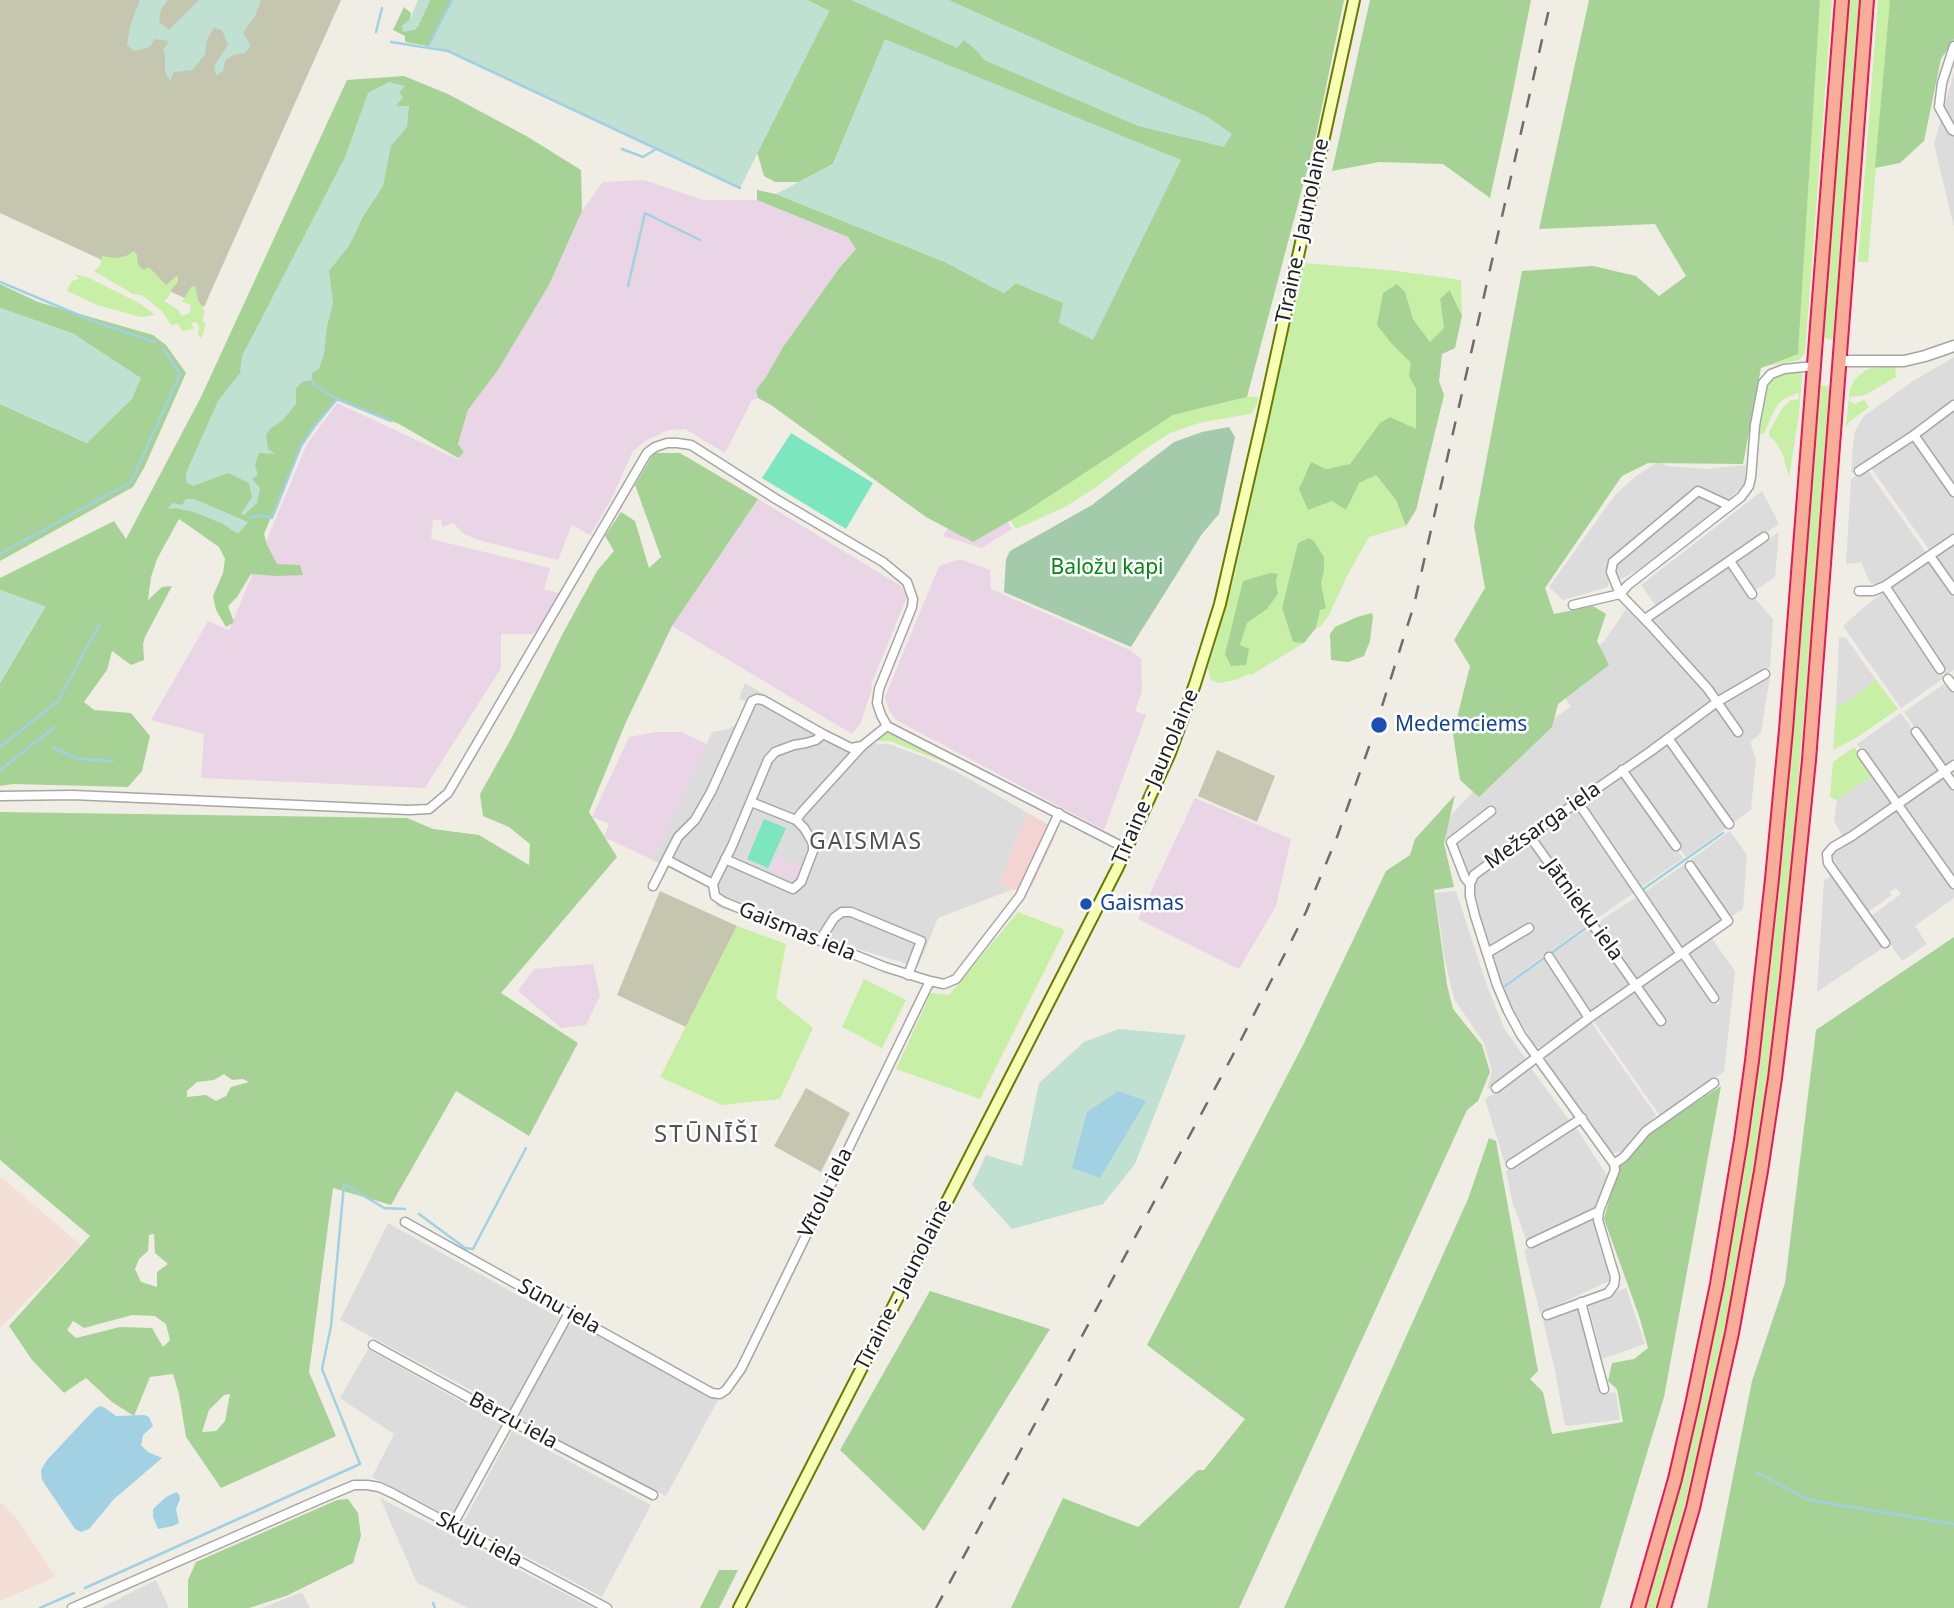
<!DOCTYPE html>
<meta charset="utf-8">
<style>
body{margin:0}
canvas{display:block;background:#f0ede4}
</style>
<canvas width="1954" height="1608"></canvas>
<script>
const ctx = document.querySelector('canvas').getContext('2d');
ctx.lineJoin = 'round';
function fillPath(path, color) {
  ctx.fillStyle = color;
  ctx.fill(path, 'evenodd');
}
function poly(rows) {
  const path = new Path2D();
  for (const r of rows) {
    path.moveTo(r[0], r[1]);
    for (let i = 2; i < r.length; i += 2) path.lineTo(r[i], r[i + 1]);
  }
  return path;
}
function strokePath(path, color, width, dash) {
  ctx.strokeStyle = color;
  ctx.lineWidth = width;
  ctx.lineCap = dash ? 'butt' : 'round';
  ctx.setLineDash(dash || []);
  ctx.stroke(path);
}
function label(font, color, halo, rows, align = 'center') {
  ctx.font = font + ' "Noto Sans",sans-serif';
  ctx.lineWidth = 5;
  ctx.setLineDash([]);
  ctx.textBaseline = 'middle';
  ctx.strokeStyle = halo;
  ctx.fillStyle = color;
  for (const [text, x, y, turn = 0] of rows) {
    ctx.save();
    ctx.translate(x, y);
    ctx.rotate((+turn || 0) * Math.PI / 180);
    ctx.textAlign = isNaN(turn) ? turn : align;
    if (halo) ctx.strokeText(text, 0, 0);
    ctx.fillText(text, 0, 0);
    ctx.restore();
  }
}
fillPath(poly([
 [1954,72,1954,227,1934,144],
 [1954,357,1954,402,1936,416,1851,473,1854,433,1864,416,1913,381],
 [1954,407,1954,487,1918,435],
 [1914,438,1954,495,1954,535,1930,551,1871,468],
 [1658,462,1667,466,1707,469,1745,465,1746,470,1744,484,1727,502,1698,486,1609,562,1608,587,1563,600,1549,587,1615,495,1635,477],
 [1867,469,1927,554,1903,571,1878,585,1870,583,1861,562,1846,564,1851,479],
 [1762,491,1779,524,1693,581,1657,607,1641,585],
 [1696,495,1722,508,1645,566,1621,579,1616,575,1617,561],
 [1779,532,1775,577,1754,591,1734,563],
 [1954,543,1954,587,1934,556],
 [1930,559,1954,593,1954,670,1946,675,1889,588],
 [1729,565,1750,593,1773,619,1770,667,1722,696,1716,693,1651,618],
 [1885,591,1944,678,1901,708,1843,626,1863,608],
 [1626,609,1660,641,1709,697,1706,707,1467,875,1456,841,1495,810,1492,808,1447,842,1437,830,1523,739,1571,707,1557,684,1605,640],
 [1839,637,1846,638,1876,680,1855,696,1836,708],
 [1770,676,1761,733,1750,742,1756,759,1751,810,1686,857,1627,772,1718,707,1740,737,1743,734,1724,704],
 [1947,682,1954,691,1954,759,1942,767,1904,712],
 [745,683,846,743,889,744,929,759,959,773,1028,813,1009,860,999,881,1011,890,938,918,918,967,717,907,709,887,653,860,712,732,728,729,737,724,748,702,739,699],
 [1901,713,1939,768,1937,772,1898,799,1857,744],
 [1875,774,1893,802,1842,836,1834,820,1837,800],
 [1622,775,1683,858,1639,889,1582,802],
 [1944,777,1954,791,1954,879,1904,809,1907,803,1940,778],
 [1576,807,1635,892,1593,921,1537,841,1535,836],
 [1899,808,1954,887,1954,898,1915,926,1927,944,1902,961,1871,916,1901,894,1896,888,1890,892,1892,895,1868,912,1831,856,1853,839],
 [1730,831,1747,855,1743,909,1729,918,1689,861],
 [1530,840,1590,923,1502,986,1491,953,1534,929,1530,923,1491,948,1475,898,1476,881,1486,870],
 [1686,863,1726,920,1681,949,1642,894],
 [1832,876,1884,947,1817,992,1824,880],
 [1456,891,1486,983,1504,1028,1527,1061,1487,1090,1492,1071,1484,1043,1454,999,1445,961,1435,893],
 [1638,896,1677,952,1636,981,1595,924],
 [1592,927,1632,983,1590,1013,1550,955],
 [1711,937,1735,971,1724,1072,1660,1116,1593,1020,1682,957,1718,1005,1720,1003,1687,955],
 [1547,958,1585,1016,1541,1047,1536,1047,1533,1045,1527,1032,1517,1019,1504,988],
 [1590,1021,1656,1115,1622,1152,1614,1153,1605,1147,1545,1062,1548,1054],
 [1529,1065,1571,1123,1505,1164,1485,1099,1506,1086],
 [1575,1126,1608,1177,1598,1205,1587,1213,1527,1242,1512,1201,1506,1171,1523,1162],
 [1594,1216,1600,1242,1611,1280,1540,1313,1524,1250],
 [388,1223,559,1318,510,1411,340,1320],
 [1626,1288,1645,1344,1602,1359,1588,1303],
 [1579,1308,1600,1394,1616,1392,1620,1420,1565,1426,1555,1371,1543,1320],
 [577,1324,718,1400,666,1496,517,1418,565,1326],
 [368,1349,501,1424,451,1517,372,1477,394,1434,340,1398],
 [512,1431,651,1505,602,1597,463,1523],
 [380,1498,593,1608,468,1608,417,1583],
 [156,1580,169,1608,101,1608],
 [302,1592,310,1608,262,1608]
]), '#dddcdc');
fillPath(poly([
 [1028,813,1058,830,1032,886,1011,890,999,881,1009,860]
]), '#f3d4d2');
fillPath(poly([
 [644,180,703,200,757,200,848,237,856,249,840,267,783,347,766,377,757,390,758,398,752,400,725,453,685,429,668,430,645,441,633,451,611,500,590,535,572,525,558,560,475,539,463,533,453,523,442,527,441,520,433,520,431,539,550,568,544,589,561,594,545,622,532,634,501,634,501,668,425,788,201,778,204,734,151,720,208,621,229,630,307,444,337,403,459,460,458,458,464,452,458,444,468,410,498,370,549,285,582,211,603,182],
 [758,499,901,586,907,597,871,685,872,689,860,724,852,734,672,626],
 [1005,517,1012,529,982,548,943,536,952,521],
 [960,559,990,570,991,589,1132,651,1141,659,1142,692,1135,711,1146,715,1104,830,896,720,889,710,885,697,939,566],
 [656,732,682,732,707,744,653,860,604,837,609,824,592,817,629,737],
 [1195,798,1291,839,1276,906,1239,969,1138,919],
 [776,856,803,867,797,881,770,870],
 [593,964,600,996,586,1025,561,1028,518,991,534,969]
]), '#ead5e6');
fillPath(poly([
 [0,1176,81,1245,0,1328],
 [0,1502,15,1516,56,1577,0,1601]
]), '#f3dfd6');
fillPath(poly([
 [0,0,341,0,204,307,0,213],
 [1217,750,1275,776,1257,822,1198,796],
 [660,891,737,926,686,1027,617,995],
 [806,1088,850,1113,821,1172,774,1146]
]), '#c5c6af');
fillPath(poly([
 [1820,0,1832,0,1805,353,1799,360,1761,367,1798,353],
 [1849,0,1860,0,1835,337,1832,340,1827,339,1824,338,1823,334],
 [1878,0,1890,0,1868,262,1858,262],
 [134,251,137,255,138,265,144,270,149,267,166,285,178,275,178,282,171,290,168,298,164,301,177,309,182,316,190,313,191,305,182,302,191,287,195,286,198,300,205,312,202,320,206,324,201,339,198,335,199,326,196,322,191,323,194,329,182,331,178,324,171,325,162,311,142,295,133,294,94,271,100,266,102,256,117,258,126,256],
 [1304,263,1390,270,1461,280,1462,316,1451,290,1440,299,1444,328,1431,343,1413,319,1405,292,1392,344,1412,363,1409,376,1416,389,1416,430,1380,423,1350,464,1326,469,1299,489,1359,483,1376,475,1396,500,1406,526,1369,537,1348,574,1329,615,1321,626,1316,628,1320,610,1326,607,1321,582,1324,571,1324,557,1314,541,1299,543,1282,608,1293,642,1304,643,1251,675,1249,674,1235,680,1218,683,1211,680,1208,668,1234,578],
 [1276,580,1278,594,1267,609,1247,622,1240,645,1225,654,1234,620],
 [75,274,89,278,139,303,155,315,141,317,97,305,67,291,72,281,79,279],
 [1895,365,1896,377,1865,395,1850,397,1850,402,1855,404,1864,400,1869,407,1849,422,1846,427,1850,389,1855,379,1866,370,1872,368],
 [1796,371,1801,372,1802,376,1799,414,1789,477,1782,452,1774,440,1770,437,1769,432,1783,407,1791,400,1799,399,1799,394,1795,393,1795,395,1787,397,1780,402,1775,409,1764,433,1759,435,1764,394,1768,385,1778,375],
 [1820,385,1831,387,1826,452,1790,879,1763,1114,1733,1292,1709,1406,1672,1558,1656,1608,1646,1608,1683,1478,1709,1364,1749,1139,1768,991,1787,806],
 [1247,397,1258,397,1257,404,1251,414,1202,422,1170,433,1144,450,1095,488,1065,507,1016,529,1010,520,1173,415],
 [1876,680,1898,709,1856,738,1833,750,1836,708,1855,696],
 [884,732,893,734,954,766,890,741,874,741],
 [1854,747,1875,774,1837,800,1830,797,1833,762],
 [1018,912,1065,930,980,1099,896,1069,931,993,949,995],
 [737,926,786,944,776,998,813,1028,780,1099,722,1105,660,1077],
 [864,979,906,1000,882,1048,842,1027]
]), '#c7efa6');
fillPath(poly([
 [430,0,452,0,428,46,405,42,405,36,393,30,404,7,411,13,410,19,414,30,418,26],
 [807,0,1344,0,1315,140,1247,397,1173,415,1025,512,973,542,926,517,771,405,758,398,756,390,766,377,783,347,840,267,856,249,848,237,757,200,757,190,776,194,945,262,1004,293,1016,283,1064,303,1059,323,1180,160,885,40,833,164,799,182,775,182,764,176,757,152,829,11],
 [1370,0,1531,0,1509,111,1490,198,1443,164,1379,162,1332,171],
 [1589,0,1820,0,1798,354,1761,368,1743,464,1648,463,1622,476,1545,588,1554,614,1593,606,1606,614,1597,641,1609,665,1558,704,1552,727,1479,797,1460,780,1453,734,1470,666,1454,640,1485,588,1474,526,1522,271,1593,266,1636,276,1659,296,1686,276,1655,224,1539,229],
 [1890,0,1954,0,1954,39,1941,59,1924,141,1900,163,1875,168],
 [404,76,448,94,528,137,581,170,582,211,549,285,498,370,468,410,458,444,464,452,458,458,399,424,337,399,314,427,301,446,264,534,267,545,277,564,300,565,303,575,277,576,251,574,237,597,228,606,234,622,226,627,216,610,213,596,223,573,225,559,219,547,179,519,157,559,151,577,148,600,162,587,172,586,145,637,143,644,144,660,131,665,112,651,107,670,84,702,94,710,131,713,150,736,142,771,128,787,13,784,0,786,0,683,45,607,0,590,0,578,114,521,126,539,201,397,347,80],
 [0,284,38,302,153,335,166,345,186,373,144,468,133,487,0,561,0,404,87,443,74,334,0,308],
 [1397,284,1405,292,1413,319,1430,342,1444,328,1440,299,1450,290,1462,316,1455,348,1442,354,1439,381,1444,395,1416,510,1406,526,1396,500,1376,475,1359,483,1346,510,1332,501,1308,510,1299,489,1311,462,1326,469,1350,464,1380,423,1390,417,1416,429,1416,389,1409,376,1411,363,1392,344,1377,325,1383,293],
 [654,453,680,453,758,499,672,626,626,722,589,812,617,857,501,993,578,1043,529,1136,456,1091,391,1205,333,1188,309,1372,336,1436,221,1488,186,1437,179,1394,173,1374,150,1377,134,1416,112,1402,86,1378,64,1393,32,1360,9,1326,90,1236,0,1160,0,812,407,818,433,829,479,835,529,865,530,844,509,827,483,816,480,794,512,737,562,635,597,571,614,551,605,536,621,512,635,521,649,568,661,557,635,485],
 [224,1074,232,1080,243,1079,249,1082,231,1087,226,1096,216,1101,206,1095,187,1097,187,1091,197,1082,214,1080],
 [154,1234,155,1253,168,1264,157,1272,157,1287,141,1282,135,1269,139,1259,148,1251,149,1235],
 [132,1315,155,1316,166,1324,170,1340,163,1347,152,1328,120,1327,76,1338,67,1330,73,1321,84,1328],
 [230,1394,225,1421,216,1431,202,1432,209,1410,224,1395],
 [1309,538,1314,541,1324,557,1324,571,1321,583,1326,608,1320,610,1316,628,1304,643,1293,642,1282,608,1298,543],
 [1270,573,1278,574,1276,580,1278,594,1267,609,1247,623,1240,645,1249,649,1246,665,1231,666,1225,654,1243,581],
 [1372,613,1373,617,1370,641,1364,656,1348,662,1331,660,1330,634,1335,627,1357,617],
 [1455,795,1444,843,1454,887,1434,890,1447,985,1453,1009,1482,1045,1490,1072,1478,1101,1467,1110,1239,1608,1011,1608,1063,1498,1138,1527,1198,1470,1204,1470,1245,1419,1147,1345,1303,1045,1386,871,1410,855,1415,839],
 [1954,937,1954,1608,1707,1608,1752,1381,1785,1283,1816,1030],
 [1721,1086,1664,1397,1600,1608,1284,1608,1468,1199,1489,1138,1496,1141,1538,1371,1530,1379,1543,1392,1552,1434,1623,1422,1617,1389,1608,1381,1612,1363,1634,1359,1648,1348,1639,1316,1604,1219,1618,1167,1652,1131],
 [930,1291,1050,1329,924,1531,840,1450],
 [348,1499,358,1513,361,1536,353,1563,286,1596,249,1608,188,1608,188,1580,196,1562,337,1500],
 [719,1570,738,1570,719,1608,700,1608]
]), '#a6d395');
fillPath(poly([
 [140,0,168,0,161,9,159,22,169,30,199,0,261,0,255,16,243,33,251,46,245,53,233,55,225,61,223,71,216,76,214,66,228,45,222,30,214,28,207,40,205,55,192,70,174,72,170,81,165,71,165,55,163,50,169,41,155,39,150,47,134,51,127,45,130,26],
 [418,0,430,0,418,26,414,30,403,32,402,26,410,19],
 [452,0,807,0,829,11,740,188,448,51,428,46],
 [851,0,949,0,1206,116,1232,134,1224,147,1138,126,984,60,977,51,964,40,957,48],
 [885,39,1181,160,1093,340,1059,323,1063,303,1016,283,1004,293,945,262,776,194,833,164],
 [389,82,405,86,399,93,403,97,396,106,409,106,407,127,391,146,383,186,363,217,349,246,329,271,333,303,327,327,324,354,319,369,312,373,312,380,302,382,296,389,296,404,282,421,271,428,266,435,268,449,275,454,259,453,255,465,258,475,252,479,260,488,257,503,244,515,241,514,252,497,249,483,228,473,193,486,186,482,186,473,218,401,240,373,242,356,345,157,368,93],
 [0,308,74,334,141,378,132,399,87,443,0,404],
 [186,499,194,499,248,522,238,534,223,524,194,512,175,508,168,509,172,503,182,505],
 [0,590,45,606,0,683],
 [1119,1029,1186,1035,1135,1164,1103,1204,1012,1229,972,1185,986,1155,1022,1166,1039,1083,1084,1042]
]), '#c0e0d2');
fillPath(poly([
 [1229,427,1235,437,1219,514,1202,534,1131,647,1004,592,1006,559,1010,551,1092,505,1174,442,1202,432]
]), '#a3cbab');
fillPath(poly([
 [791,433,873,483,846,529,762,478],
 [764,819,786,828,768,868,747,859]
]), '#7ce6c0');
fillPath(poly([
 [1118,1091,1146,1101,1100,1178,1072,1168,1087,1112],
 [100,1406,105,1408,116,1416,144,1415,149,1417,153,1426,143,1435,141,1445,148,1452,162,1458,114,1499,89,1529,81,1532,75,1529,42,1480,41,1470,47,1460,95,1409],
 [176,1492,179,1494,180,1499,176,1509,179,1523,173,1526,158,1529,153,1517,153,1509,166,1497]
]), '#a1d1e2');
strokePath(poly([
 [376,32,382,8],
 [391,42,448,51,740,188],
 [428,46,452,0],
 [622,149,643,157,656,149],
 [0,282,98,323,155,342],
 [628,286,645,213,700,240],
 [312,380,314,385,337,399,391,421],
 [249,518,259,515,272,518,301,446,314,427,337,399],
 [0,554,131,482,180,374,163,348],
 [0,747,58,701,99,625],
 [53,748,78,759,113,761],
 [0,770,55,727],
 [1642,890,1723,833],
 [1505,986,1589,926],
 [419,1214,465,1248,473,1249,526,1148],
 [1756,1472,1809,1500,1954,1524],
 [85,1588,360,1464,322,1369,331,1326,344,1184,384,1208,405,1209],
 [433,1603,435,1608],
 [40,1608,74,1593]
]), '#a1d1e2', 2.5);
const minor = poly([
 [1954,46,1942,83,1939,107,1952,130,1954,131],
 [1914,435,1954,492],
 [1859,471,1914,435,1954,405],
 [1730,506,1698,491,1613,562,1611,572,1620,594,1653,628,1708,689,1738,732],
 [1930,556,1954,590],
 [1730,561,1752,594],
 [1885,586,1940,669],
 [1859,591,1873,591,1885,586,1954,539],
 [1573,605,1620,594,1628,585,1741,497,1749,486,1751,477,1755,425,1763,383,1771,374,1784,369,1814,366],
 [1645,619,1764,537],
 [1948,679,1954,687],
 [1916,732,1954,785],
 [1668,738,1729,824],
 [1862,754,1954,884],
 [1622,770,1676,846],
 [0,796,73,795,409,810,429,809,448,793,458,776,647,453,655,447,667,443,677,443,691,445,776,499,883,562,907,582,913,599,912,607,879,689,877,703,881,715,887,726,1127,849],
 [1577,801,1681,954],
 [796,820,802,812,862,746,887,726],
 [1529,835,1661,1021],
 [725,859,793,889,801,882,813,851,813,843,804,828,796,820,751,802],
 [667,860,713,884],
 [713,884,715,896,724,902,885,967,930,981,944,984,956,979,1020,896,1059,813],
 [713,884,732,846,768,760,775,752,794,745,806,743,816,740,823,734],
 [1470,884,1465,878,1451,842,1491,811],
 [653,886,678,837,695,820,711,792,752,701,757,699,763,700,823,734,851,748,862,746],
 [820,940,834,918,842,912,851,912,921,941,908,975],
 [1885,943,1828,863,1827,854,1833,847,1852,836,1954,765],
 [1487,953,1529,928],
 [1683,953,1714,998],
 [1549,957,1589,1018],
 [1496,1088,1589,1018,1728,921,1690,866],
 [1511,1164,1582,1118],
 [1614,1164,1624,1157,1646,1131,1714,1083],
 [405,1222,712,1393,720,1394,726,1390,741,1369,930,981],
 [1531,1243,1599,1211],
 [1581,1302,1604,1389],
 [1547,1315,1608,1293,1614,1285,1615,1277,1598,1220,1599,1211,1615,1170,1614,1164,1521,1035,1508,1011,1497,985,1475,916,1470,896,1470,884,1474,875,1498,857,1651,751,1717,702,1765,674],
 [373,1345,511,1421,653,1495],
 [452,1526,569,1313],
 [72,1608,323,1498,354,1485,367,1485,379,1487,392,1493,607,1608]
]);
const tertiary = poly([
 [1840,361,1904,361,1925,356,1954,346]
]);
const secondary = poly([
 [739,1608,1118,867,1170,753,1195,684,1220,604,1262,421,1354,0]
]);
const trunk = poly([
 [1638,1608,1675,1479,1692,1405,1717,1284,1741,1140,1752,1061,1772,879,1786,730,1842,0],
 [1664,1608,1693,1508,1732,1333,1761,1171,1775,1078,1787,978,1809,760,1867,0]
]);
strokePath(minor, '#a6a6a6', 11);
strokePath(tertiary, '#a6a6a6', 13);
strokePath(secondary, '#6a7c00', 14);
strokePath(trunk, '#e91658', 16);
strokePath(minor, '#fff', 8);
strokePath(tertiary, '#fff', 10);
strokePath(secondary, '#f8ffb4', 10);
strokePath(trunk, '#f6ae98', 12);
strokePath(poly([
 [936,1608,1242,1038,1306,912,1337,837,1371,741,1414,605,1551,0]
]), '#6d6d6d', 2.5, [14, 14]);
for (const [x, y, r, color] of [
 [1379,725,9,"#1a4fb4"],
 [1086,904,7,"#1a4fb4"]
]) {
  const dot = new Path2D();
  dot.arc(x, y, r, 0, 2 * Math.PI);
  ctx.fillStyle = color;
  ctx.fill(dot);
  strokePath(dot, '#fff', 2.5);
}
label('21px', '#1f1f1f', '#fff', [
 ["Tīraine - Jaunolaine",1303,231,-78],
 ["Tīraine - Jaunolaine",1156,777,-67],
 ["Mežsarga iela",1543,826,-35],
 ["Jātnieku iela",1583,910,54],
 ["Gaismas iela",797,932,22],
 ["Vītolu iela",826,1193,-64],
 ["Tīraine - Jaunolaine",904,1285,-63],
 ["Sūnu iela",559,1307,29],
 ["Bērzu iela",513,1421,28],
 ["Skuju iela",479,1540,28]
]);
label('21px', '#028712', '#fff', [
 ["Baložu kapi",1107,568]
]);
label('21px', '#164399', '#fff', [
 ["Medemciems",1395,725],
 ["Gaismas",1100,904]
], 'left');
ctx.letterSpacing = '2px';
label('23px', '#525252', '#fff', [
 ["GAISMAS",866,842]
]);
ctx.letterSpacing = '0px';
ctx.letterSpacing = '2px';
label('24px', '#525252', '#fff', [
 ["STŪNĪŠI",707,1135]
]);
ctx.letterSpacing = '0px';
</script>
